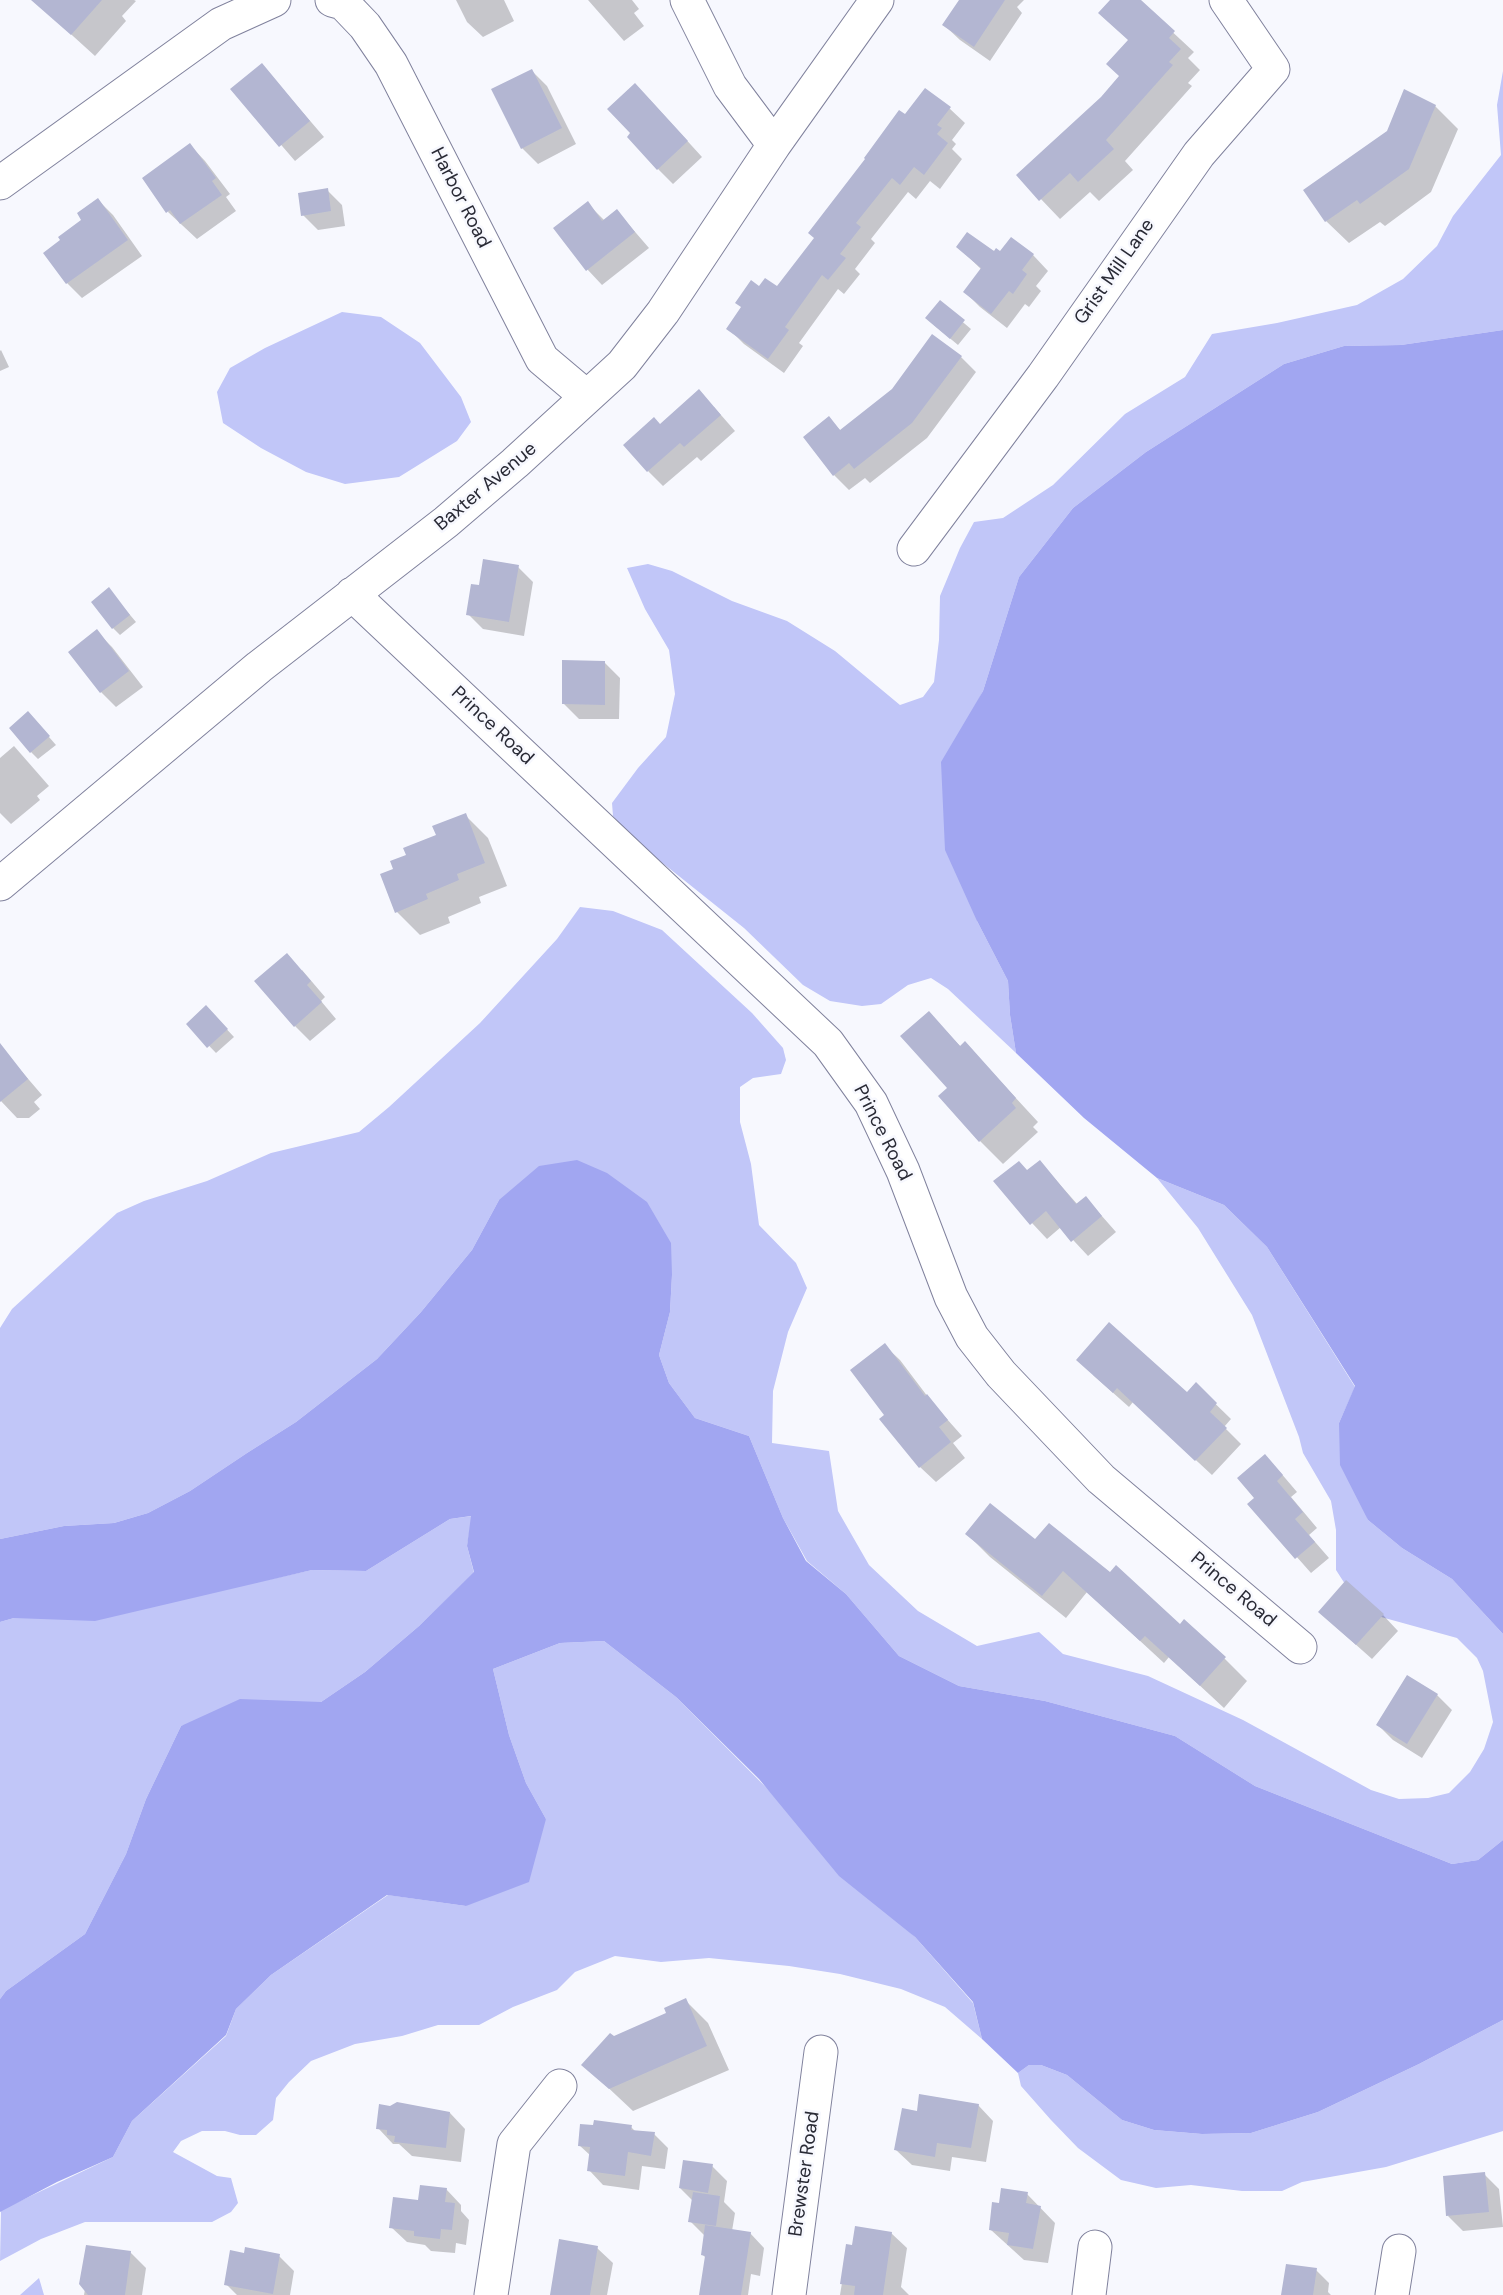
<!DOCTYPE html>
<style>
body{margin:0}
canvas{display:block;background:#f7f8fe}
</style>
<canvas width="1503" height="2295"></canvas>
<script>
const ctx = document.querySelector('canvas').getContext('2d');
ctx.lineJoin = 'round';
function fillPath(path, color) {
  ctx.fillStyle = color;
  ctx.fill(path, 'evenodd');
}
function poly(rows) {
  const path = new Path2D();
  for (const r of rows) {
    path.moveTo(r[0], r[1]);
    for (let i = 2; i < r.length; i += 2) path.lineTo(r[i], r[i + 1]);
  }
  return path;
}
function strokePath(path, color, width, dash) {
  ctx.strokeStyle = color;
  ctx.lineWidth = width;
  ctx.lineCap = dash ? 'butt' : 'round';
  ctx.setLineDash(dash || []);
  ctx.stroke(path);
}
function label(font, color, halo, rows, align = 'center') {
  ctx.font = font + ' "DM Sans",sans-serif';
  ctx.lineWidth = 5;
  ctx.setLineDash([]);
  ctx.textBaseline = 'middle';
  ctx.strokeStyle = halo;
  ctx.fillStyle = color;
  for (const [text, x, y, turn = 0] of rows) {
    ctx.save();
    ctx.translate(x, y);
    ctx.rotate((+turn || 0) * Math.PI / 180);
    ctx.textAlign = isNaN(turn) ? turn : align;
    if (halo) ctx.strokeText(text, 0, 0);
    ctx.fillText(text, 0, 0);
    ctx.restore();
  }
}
fillPath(poly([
 [1503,71,1503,330,1401,345,1344,346,1284,364,1146,452,1073,508,1019,577,983,691,970,716,977,921,1008,981,1010,1015,1016,1053,948,989,931,978,908,985,881,1004,862,1006,830,1001,803,985,744,928,655,857,619,823,613,816,612,803,638,768,666,737,675,694,669,650,645,609,627,568,648,564,672,571,732,601,787,621,835,651,900,705,923,697,934,682,939,640,940,596,960,548,974,522,1003,518,1053,485,1125,414,1185,377,1212,334,1277,323,1357,305,1403,279,1437,246,1453,216,1501,155,1497,105],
 [342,312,381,317,420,343,461,397,471,422,457,441,399,477,345,484,306,472,261,448,223,423,217,392,230,368,265,348],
 [580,907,613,911,662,930,752,1013,783,1048,786,1060,781,1074,753,1078,740,1087,740,1122,751,1164,759,1225,796,1263,807,1288,788,1332,773,1391,772,1443,829,1451,838,1511,869,1565,918,1611,977,1646,1039,1632,1063,1654,1148,1676,1243,1720,1371,1790,1399,1799,1428,1798,1449,1793,1470,1772,1484,1749,1493,1722,1483,1671,1477,1658,1457,1638,1363,1612,1336,1570,1336,1530,1331,1501,1303,1453,1299,1437,1252,1315,1198,1228,1157,1178,1224,1205,1267,1247,1355,1387,1339,1423,1368,1520,1402,1548,1452,1579,1503,1634,1503,1840,1478,1860,1452,1864,1255,1786,1175,1736,1045,1701,959,1686,899,1656,846,1594,807,1561,783,1518,749,1436,695,1418,669,1383,659,1355,670,1312,672,1275,499,1200,472,1250,421,1312,377,1359,296,1422,247,1453,190,1491,148,1513,114,1523,64,1526,0,1539,0,1328,12,1309,117,1213,144,1201,207,1181,271,1153,359,1132,389,1107,480,1023,557,939],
 [472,1516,467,1546,474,1573,419,1626,365,1672,321,1702,289,1702,181,1726,146,1799,126,1854,85,1934,6,1991,0,1999,0,1622,14,1618,217,1591,312,1570,366,1571,450,1519],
 [604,1641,676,1697,915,1937,973,2003,982,2039,945,2007,901,1989,840,1974,789,1966,709,1958,661,1962,615,1956,575,1972,557,1990,513,2007,479,2025,438,2025,402,2036,355,2044,311,2061,289,2082,276,2098,273,2120,256,2135,240,2135,225,2131,202,2131,181,2141,173,2152,217,2176,231,2178,238,2203,231,2212,212,2222,85,2222,41,2239,0,2261,1,2210,113,2157,132,2121,226,2036,236,2009,271,1975,388,1895,466,1906,546,1819,526,1783,509,1735,493,1669,560,1643],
 [1503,2020,1503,2131,1386,2167,1302,2182,1282,2191,1242,2191,1191,2185,1156,2188,1121,2180,1078,2148,1051,2120,1021,2086,1018,2073,1029,2065,1041,2065,1067,2075,1122,2120,1154,2130,1202,2134,1251,2133,1318,2112,1419,2064],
 [39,2278,44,2295,20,2295]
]), '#c1c6f8');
fillPath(poly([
 [1503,330,1503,1634,1452,1579,1402,1548,1368,1520,1340,1465,1339,1423,1355,1386,1267,1247,1224,1205,1157,1178,1084,1118,1016,1053,1010,1015,1008,981,977,921,945,850,941,762,983,691,1019,577,1073,508,1146,452,1284,364,1344,346,1401,345],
 [577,1160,607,1173,647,1202,671,1243,672,1275,670,1312,659,1355,669,1383,695,1418,749,1436,783,1518,806,1561,846,1594,899,1656,959,1686,1045,1701,1175,1736,1255,1786,1452,1864,1478,1860,1503,1840,1503,2020,1419,2064,1318,2112,1251,2133,1202,2134,1154,2130,1122,2120,1067,2075,1041,2065,1029,2065,1018,2073,982,2039,973,2002,915,1937,839,1876,759,1779,676,1697,604,1641,560,1643,493,1669,509,1735,526,1783,546,1819,529,1882,466,1906,387,1895,271,1975,236,2009,226,2035,132,2121,113,2157,57,2182,0,2212,0,1999,6,1991,85,1934,126,1854,146,1799,181,1726,240,1699,321,1702,365,1672,419,1626,474,1572,467,1546,471,1516,450,1519,366,1571,312,1570,95,1621,14,1618,0,1622,0,1539,64,1526,114,1523,148,1513,190,1491,247,1453,296,1422,377,1359,421,1312,472,1250,499,1200,539,1166]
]), '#a1a6f1');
fillPath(poly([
 [47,0,134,0,136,1,122,16,126,21,95,56,41,7],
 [456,0,504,0,514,21,483,37,467,22],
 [588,0,632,0,639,9,634,13,644,26,624,41],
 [961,0,1024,0,1017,7,1022,13,990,61,960,40,944,25],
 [1112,0,1138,0,1194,52,1188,58,1200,70,1188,83,1192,86,1125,161,1133,170,1099,201,1090,192,1060,219,1018,175,1102,98,1121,77,1129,41],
 [262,65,324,137,295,161,233,89],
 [532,71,547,86,576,144,538,164,522,148,493,90],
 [650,100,702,157,673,184,658,169],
 [1435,106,1458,129,1431,192,1385,226,1380,222,1349,243,1326,221],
 [949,108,965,123,952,140,956,144,952,149,962,159,940,189,930,181,916,199,908,192,871,239,875,243,855,269,860,274,844,294,838,289,799,343,803,346,784,373,744,344,729,329,760,288,777,288,906,117],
 [190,145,205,161,230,194,226,197,236,211,197,239,168,212],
 [327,190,342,205,345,226,318,230,303,215],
 [98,200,113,215,142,256,82,298,67,283,46,253,84,220],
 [588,204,605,221,617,211,649,248,602,285,587,269],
 [958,247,1033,255,1048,271,1036,286,1041,291,1029,307,1025,304,1007,328,980,307,965,292,982,270],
 [940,303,971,329,958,345,934,325],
 [1,350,9,367,0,371,0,351],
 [961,357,976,372,927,438,870,483,865,478,849,490,834,475,829,419,841,431],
 [714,407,735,431,701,461,697,457,663,486,648,471,660,426],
 [518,567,533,582,524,636,483,629,468,614,481,587],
 [109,590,136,622,120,635,113,628],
 [97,632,112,647,143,687,116,707,101,692],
 [605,663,620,678,619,719,579,719,563,703],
 [35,721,56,745,38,759,31,752],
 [14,746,49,786,37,796,40,800,11,824,0,813,0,758],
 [465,815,488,838,507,886,479,897,481,903,448,917,450,923,420,935,397,912,395,870,408,856,438,836],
 [302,970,325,997,321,1001,336,1019,310,1041,295,1026],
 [206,1007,234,1037,216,1053,188,1024],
 [929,1013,961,1047,965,1043,1038,1122,1033,1127,1038,1132,1003,1164,980,1141],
 [11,1059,42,1095,34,1102,40,1109,29,1118,17,1118,0,1100,0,1068],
 [1040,1162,1078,1205,1086,1198,1116,1232,1088,1256,1061,1227,1047,1239,1032,1223,1027,1172],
 [884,1345,900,1360,931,1401,962,1436,953,1443,965,1458,936,1482,920,1467,881,1419,886,1415],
 [1093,1375,1187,1395,1196,1385,1231,1419,1224,1427,1241,1444,1212,1475,1133,1402,1129,1407],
 [1280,1472,1297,1492,1291,1497,1317,1528,1309,1535,1329,1558,1311,1573,1250,1504],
 [967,1534,1036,1542,1180,1626,1224,1658,1247,1681,1224,1708,1169,1657,1164,1663,1087,1592,1066,1618,990,1557],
 [1383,1615,1398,1631,1372,1659,1336,1627],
 [1437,1695,1452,1710,1422,1758,1393,1740,1378,1725],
 [685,2000,708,2023,729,2070,633,2111,584,2065,613,2038,669,2014],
 [978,2105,993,2121,986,2162,952,2157,950,2171,912,2165,896,2150,919,2113],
 [450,2113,465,2129,461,2162,412,2156,399,2144,393,2144,378,2128],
 [631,2127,636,2132,654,2134,668,2148,665,2169,642,2166,639,2190,603,2185,589,2170,591,2156,579,2145],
 [712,2166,727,2181,724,2202,735,2213,732,2231,750,2233,764,2248,760,2276,751,2274,748,2295,701,2295,706,2258,703,2255,705,2236,690,2221,693,2201,680,2188],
 [1484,2174,1499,2189,1503,2227,1463,2231,1448,2216],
 [446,2189,461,2205,461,2211,469,2220,466,2245,456,2243,455,2253,431,2251,425,2245,407,2242,391,2227,420,2202],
 [1027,2194,1055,2223,1048,2263,1024,2260,991,2230,1000,2205],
 [891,2233,907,2248,901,2287,909,2295,840,2295,848,2246,854,2247],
 [597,2248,613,2263,607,2295,551,2295],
 [130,2252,146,2268,142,2295,84,2295,85,2289],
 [279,2256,294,2271,290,2295,237,2295,226,2284],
 [1316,2270,1329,2283,1328,2292,1331,2295,1283,2295]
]), '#0003');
fillPath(poly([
 [31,0,102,0,71,35],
 [959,0,1005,0,974,47,942,25],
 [1110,0,1141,0,1175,31,1169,38,1181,49,1169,62,1173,65,1106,140,1114,149,1078,182,1070,173,1039,201,1016,175,1101,97,1119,76,1106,64,1128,40,1098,13],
 [262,63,310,121,279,147,230,89],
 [532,69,562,128,521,149,491,89],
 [635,83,688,141,657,170,627,137,630,133,607,109],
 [925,88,951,107,937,125,942,128,937,134,948,143,924,175,914,167,900,185,892,178,856,223,861,227,840,254,846,258,828,280,822,275,785,327,789,330,768,359,726,329,741,307,735,303,751,280,759,286,765,278,777,286,814,238,808,233,865,159,864,158,899,110,905,114],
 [1404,89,1436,105,1409,169,1360,204,1357,200,1325,222,1303,190,1387,131],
 [190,143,216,178,212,181,222,195,180,224,170,210,166,213,142,178],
 [328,188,331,211,301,216,298,193],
 [98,198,128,240,66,284,43,253,60,240,58,237,81,220,77,213],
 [588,201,602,221,617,209,635,232,586,271,553,228],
 [967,232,994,251,996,248,1000,251,1011,237,1034,254,1022,270,1027,274,1013,294,1009,291,991,314,963,292,981,268,956,247],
 [940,300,965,320,950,339,925,318],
 [932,334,962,356,912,423,854,469,849,463,833,476,803,437,829,416,840,430,892,389],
 [699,389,721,415,684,447,680,443,647,472,623,445,654,417,660,424],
 [483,559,519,565,509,622,466,615,471,584,479,585],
 [109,587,130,615,112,629,91,602],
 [97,629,129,671,100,693,68,652],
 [562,660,605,661,605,705,562,704],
 [28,711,50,736,30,753,9,728],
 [466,813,485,863,457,874,459,880,426,894,428,899,395,913,380,874,393,869,390,861,406,855,403,848,436,835,432,826],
 [287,953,311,981,307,985,322,1002,294,1027,254,981],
 [206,1005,228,1029,207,1048,186,1024],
 [929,1011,960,1046,965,1041,1016,1098,1012,1103,1016,1108,979,1142,938,1096,947,1088,900,1036],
 [0,1043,28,1079,0,1102],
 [1040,1160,1076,1204,1086,1196,1102,1216,1071,1242,1046,1211,1030,1225,993,1181,1019,1161,1027,1170],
 [1109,1322,1187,1392,1196,1382,1217,1403,1210,1412,1227,1428,1195,1461,1117,1388,1113,1393,1076,1360],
 [885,1343,925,1396,927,1394,948,1420,939,1427,951,1442,919,1468,879,1419,884,1415,850,1370],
 [1265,1454,1283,1475,1277,1481,1303,1512,1295,1519,1315,1542,1295,1559,1247,1504,1254,1498,1237,1478],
 [990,1503,1035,1539,1049,1523,1110,1572,1116,1565,1180,1624,1184,1619,1226,1657,1200,1686,1145,1636,1140,1641,1063,1571,1042,1596,965,1534],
 [1346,1580,1384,1614,1356,1645,1318,1612],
 [1407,1675,1438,1694,1407,1744,1376,1725],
 [686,1998,707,2046,609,2089,581,2065,610,2033,614,2036,666,2013,664,2008],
 [919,2094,979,2104,971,2148,937,2143,935,2157,894,2150,902,2108,917,2111],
 [397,2102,450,2112,446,2148,394,2142,395,2136,387,2135,387,2130,376,2129,379,2104,390,2106],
 [594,2120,632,2125,631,2130,655,2132,651,2156,628,2152,625,2176,587,2171,590,2147,578,2146,580,2124,593,2125],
 [683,2160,713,2164,708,2193,679,2188],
 [1485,2172,1489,2212,1446,2216,1443,2176],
 [420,2185,447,2188,445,2202,455,2203,452,2230,441,2229,440,2239,414,2236,414,2231,389,2228,393,2197,418,2200],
 [1001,2188,1028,2192,1026,2203,1041,2206,1033,2249,1007,2245,1009,2233,989,2230,992,2202,999,2203],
 [693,2192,720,2196,716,2226,688,2222],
 [705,2225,751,2232,741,2295,699,2295,705,2256,701,2255],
 [855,2226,892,2232,883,2295,854,2295,855,2286,840,2284,846,2244,852,2245],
 [559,2239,598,2246,590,2295,550,2295],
 [86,2245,131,2251,125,2295,88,2295,79,2284],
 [245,2247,280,2254,273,2294,224,2285,230,2250,244,2253],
 [1286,2264,1317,2268,1313,2295,1281,2295]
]), '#b3b6d2');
const minor = poly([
 [332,0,343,3,365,26,391,64,542,359,587,397],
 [687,0,730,86,774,145],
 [0,183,221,24,274,0],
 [914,549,1043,376,1199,154,1273,69,1226,0],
 [352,594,828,1043,871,1103,903,1171,951,1297,972,1337,1001,1374,1101,1479,1300,1647],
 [0,884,259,667,446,522,515,463,622,365,663,312,774,145,877,0],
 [491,2295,514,2144,560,2086],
 [789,2295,821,2052],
 [1089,2295,1095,2247],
 [1392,2295,1399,2251]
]);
strokePath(minor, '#80829d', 35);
strokePath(minor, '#fff', 33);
label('19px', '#292a35', '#f7f8fe', [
 ["Harbor Road",460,198,63],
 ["Grist Mill Lane",1115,272,-55],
 ["Baxter Avenue",486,487,-40],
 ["Prince Road",492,726,43],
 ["Prince Road",882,1133,63],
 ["Prince Road",1233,1590,40],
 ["Brewster Road",805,2174,-82]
]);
</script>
